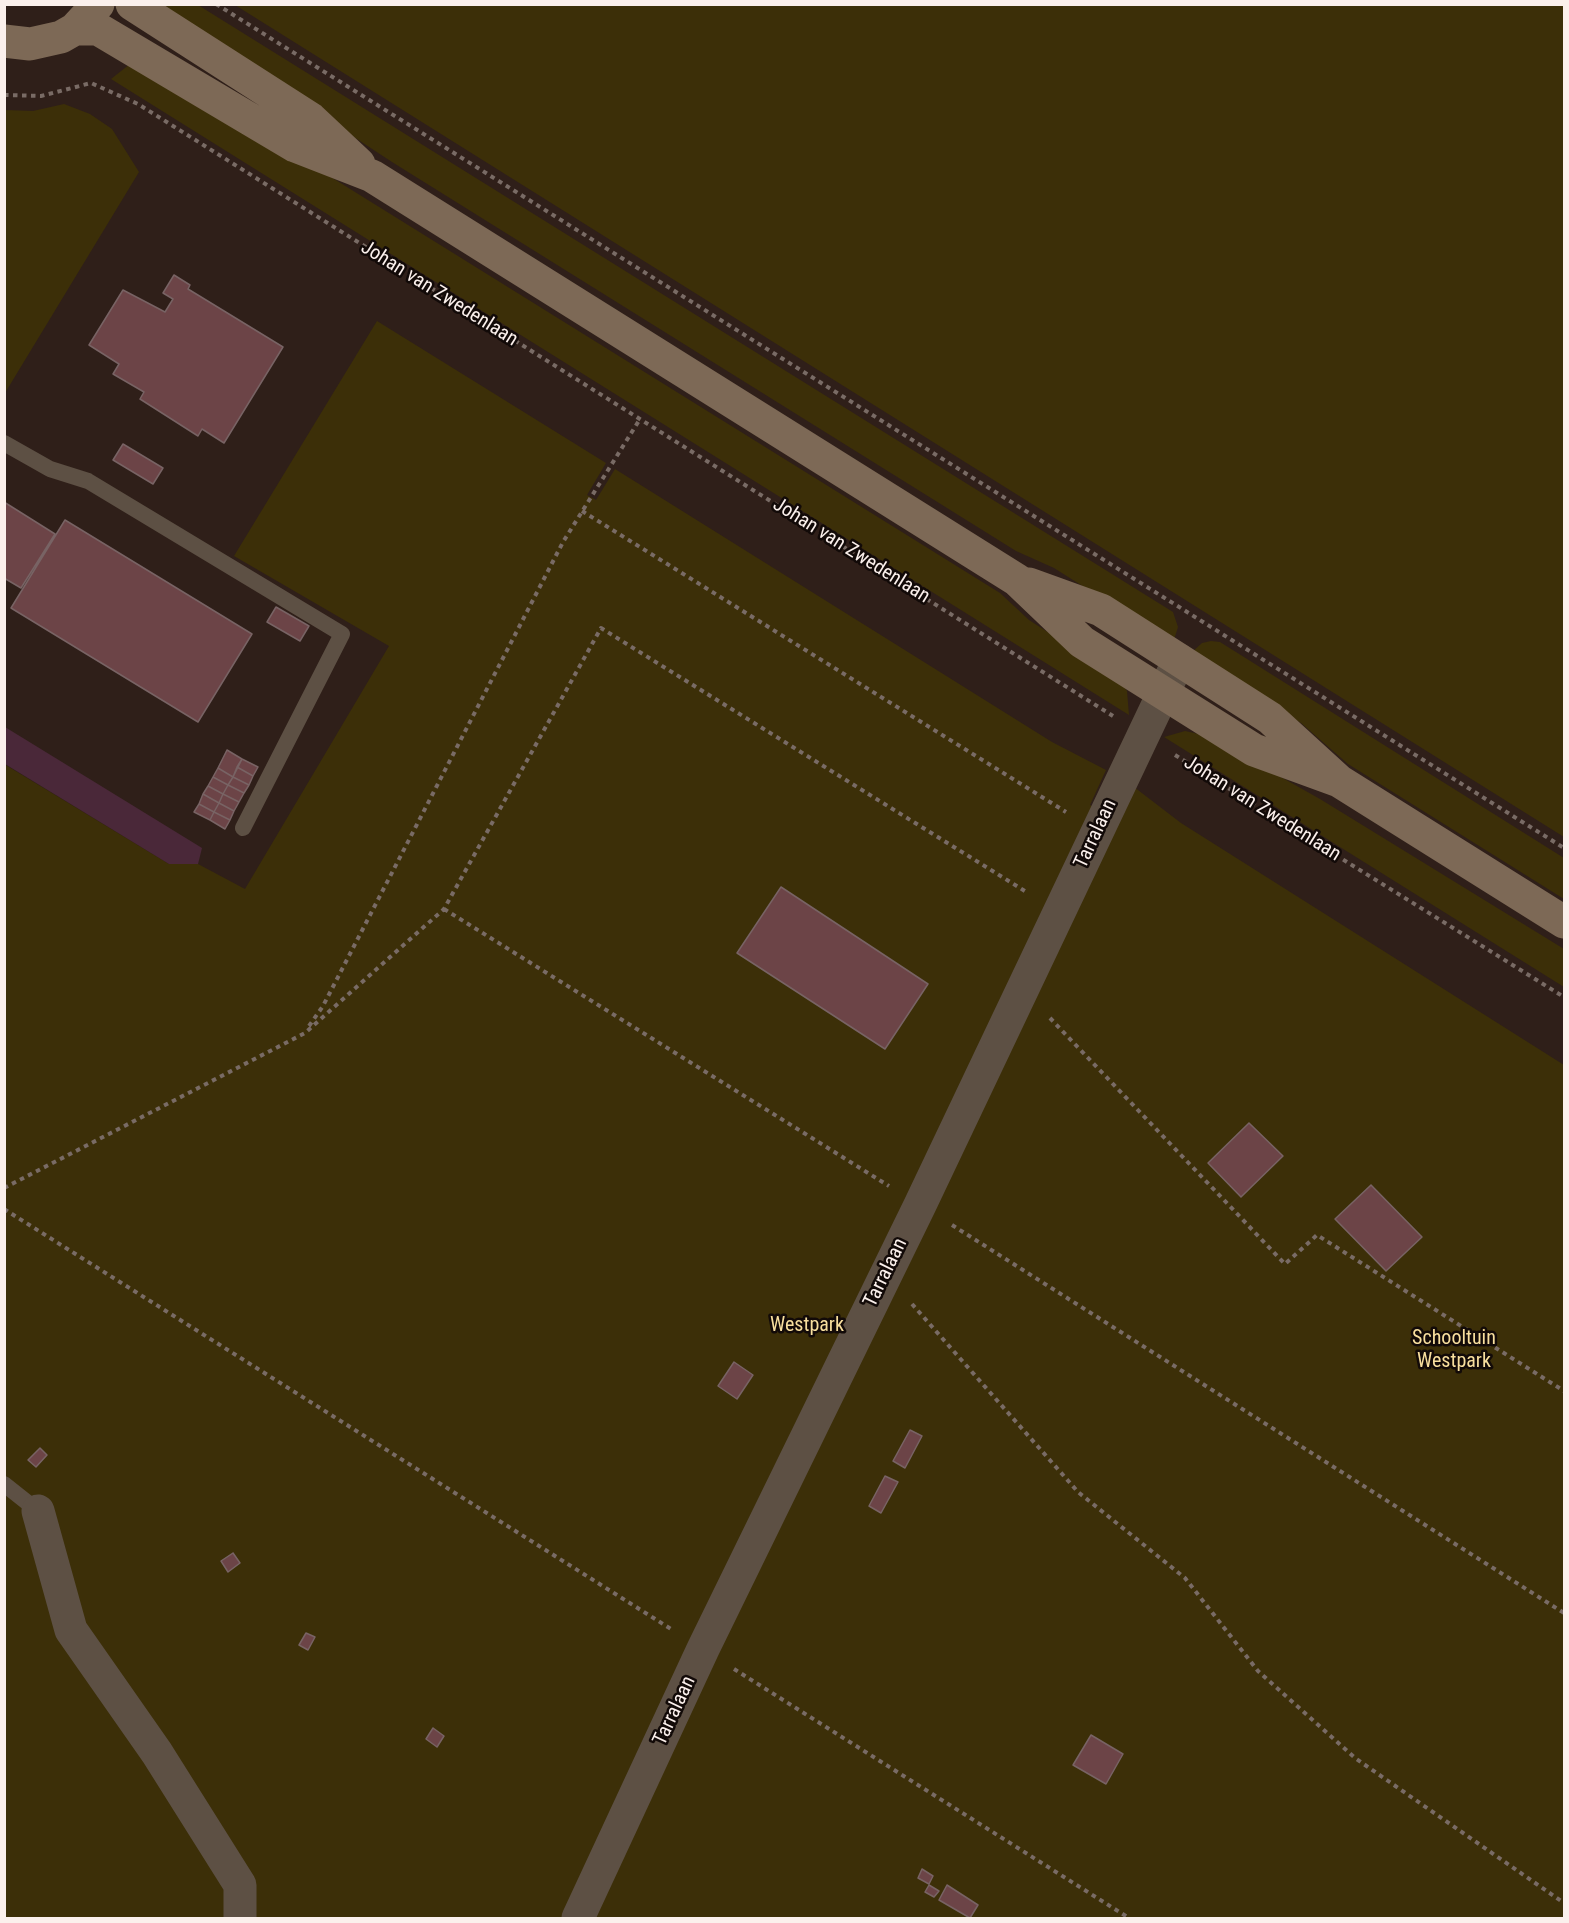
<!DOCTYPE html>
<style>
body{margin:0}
#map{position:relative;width:1569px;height:1923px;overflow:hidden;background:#2f1f19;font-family:"Roboto Condensed",sans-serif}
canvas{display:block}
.frame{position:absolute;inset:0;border:6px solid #fbf0ec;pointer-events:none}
</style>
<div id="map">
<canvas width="1569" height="1923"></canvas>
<div class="frame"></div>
</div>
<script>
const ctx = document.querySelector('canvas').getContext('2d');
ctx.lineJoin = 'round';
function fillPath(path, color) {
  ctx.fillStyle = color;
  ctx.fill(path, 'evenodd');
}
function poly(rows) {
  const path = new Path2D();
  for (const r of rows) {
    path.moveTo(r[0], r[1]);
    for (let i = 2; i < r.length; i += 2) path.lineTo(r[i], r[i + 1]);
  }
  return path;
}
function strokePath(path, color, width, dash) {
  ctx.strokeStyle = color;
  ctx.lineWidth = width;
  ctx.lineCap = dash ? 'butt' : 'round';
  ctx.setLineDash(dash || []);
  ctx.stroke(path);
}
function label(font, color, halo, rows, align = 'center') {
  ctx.font = font + ' "Roboto Condensed",sans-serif';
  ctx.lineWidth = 5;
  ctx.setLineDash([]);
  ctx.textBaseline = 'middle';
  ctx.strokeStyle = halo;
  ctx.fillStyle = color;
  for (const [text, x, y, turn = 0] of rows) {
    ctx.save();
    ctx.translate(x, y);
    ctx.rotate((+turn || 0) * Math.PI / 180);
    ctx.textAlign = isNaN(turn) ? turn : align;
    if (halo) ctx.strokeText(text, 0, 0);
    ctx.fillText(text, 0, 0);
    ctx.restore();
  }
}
fillPath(poly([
 [164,5,198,5,1173,612,1178,627,1173,643,1054,568,1016,551,392,162,162,11],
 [235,5,1564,5,1564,837],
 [130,64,318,169,1000,593,1029,620,1116,676,1127,691,1129,715,111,79],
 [64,104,90,114,112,129,139,172,5,393,5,110,33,111],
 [377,321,606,463,587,495,596,500,615,469,1052,742,1106,770,1090,805,1118,821,1134,787,1181,823,1564,1065,1564,1918,5,1918,4,764,169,864,198,864,245,889,389,646,234,556],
 [1211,641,1220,642,1564,858,1564,899,1348,764,1301,723,1190,654,1202,643],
 [1185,731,1208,736,1320,799,1564,949,1564,987,1164,737]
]), '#3c2f08');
fillPath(poly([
 [5,727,202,848,198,864,169,864,5,764]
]), '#4a2839');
const building = poly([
 [174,275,190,285,188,289,283,347,224,443,202,429,198,436,140,399,144,392,113,374,119,364,89,345,123,290,165,312,173,299,163,293,174,275],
 [123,444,163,468,153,484,113,460,123,444],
 [4,502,55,534,21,588,4,578,4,502],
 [65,520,252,634,198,722,11,608,65,520],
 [276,607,309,626,300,641,267,622,276,607],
 [227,750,242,759,233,777,218,768,227,750],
 [242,759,258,767,253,776,237,767,242,759],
 [237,767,253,776,249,785,233,777,237,767],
 [218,768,233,777,228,785,213,777,218,768],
 [213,777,228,785,223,794,208,786,213,777],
 [233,777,249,785,244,793,228,785,233,777],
 [228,785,244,793,239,802,223,794,228,785],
 [208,786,223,794,219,803,203,794,208,786],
 [203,794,219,803,214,812,199,804,203,794],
 [223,794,239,802,234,811,219,803,223,794],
 [219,803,234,811,230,820,214,812,219,803],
 [199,804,214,812,210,820,194,812,199,804],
 [214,812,230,820,225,829,210,820,214,812],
 [781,887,928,984,885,1049,737,953,781,887],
 [1249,1123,1283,1156,1241,1197,1208,1163,1249,1123],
 [1371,1185,1422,1237,1386,1271,1335,1219,1371,1185],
 [734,1362,753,1375,737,1399,718,1386,734,1362],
 [910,1430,922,1436,905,1468,893,1461,910,1430],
 [40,1448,47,1455,36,1467,28,1460,40,1448],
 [885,1476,898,1482,881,1513,869,1506,885,1476],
 [233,1553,240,1563,228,1572,221,1561,233,1553],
 [306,1633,315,1637,308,1650,299,1645,306,1633],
 [433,1728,444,1736,437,1747,426,1739,433,1728],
 [1091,1735,1123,1754,1106,1784,1073,1765,1091,1735],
 [922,1869,933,1876,929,1884,918,1878,922,1869],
 [929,1885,939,1891,934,1897,925,1892,929,1885],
 [947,1885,978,1905,970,1918,939,1900,947,1885]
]);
fillPath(building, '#6c4447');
strokePath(building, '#786364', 1.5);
strokePath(poly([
 [216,4,1564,848],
 [4,95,41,96,91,83,138,104,1113,716],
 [582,511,1066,812],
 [1175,755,1564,997],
 [444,909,889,1186],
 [1050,1018,1285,1264,1317,1235,1564,1391],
 [309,1026,323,1006,563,542,640,419],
 [4,1188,305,1033,444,909,601,628,1028,893],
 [4,1209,671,1629],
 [952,1225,1564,1613],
 [912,1304,1078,1492,1185,1578,1258,1671,1355,1758,1564,1903],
 [734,1669,1129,1918]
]), '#796b65', 4, [4.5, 4.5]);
strokePath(poly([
 [4,443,50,469,88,481,342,634,243,828],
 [4,1484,38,1511]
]), '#5d5044', 16);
strokePath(poly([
 [38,1511,71,1630,157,1753,240,1885,240,1918],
 [578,1918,703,1649,920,1205,1179,660]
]), '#5d5044', 33);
strokePath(poly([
 [132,4,311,119,359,164],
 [75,29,98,29,295,146,372,176,1017,580,1082,642,1254,750,1339,781],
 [4,41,30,44,61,37,75,29,98,4],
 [1029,584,1101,610,1270,718,1339,781,1564,922]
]), '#7d6956', 33);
label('20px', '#fbf0ec', '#120a08', [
 ["Johan van Zwedenlaan",439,294,32],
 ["Johan van Zwedenlaan",851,551,32],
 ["Johan van Zwedenlaan",1262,809,32],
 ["Tarralaan",1096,834,-65],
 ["Tarralaan",886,1273,-64],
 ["Tarralaan",675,1711,-65]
]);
label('20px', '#f8df9e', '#120a08', [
 ["Westpark",807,1326],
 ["Schooltuin",1454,1339],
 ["Westpark",1454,1362]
]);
</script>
